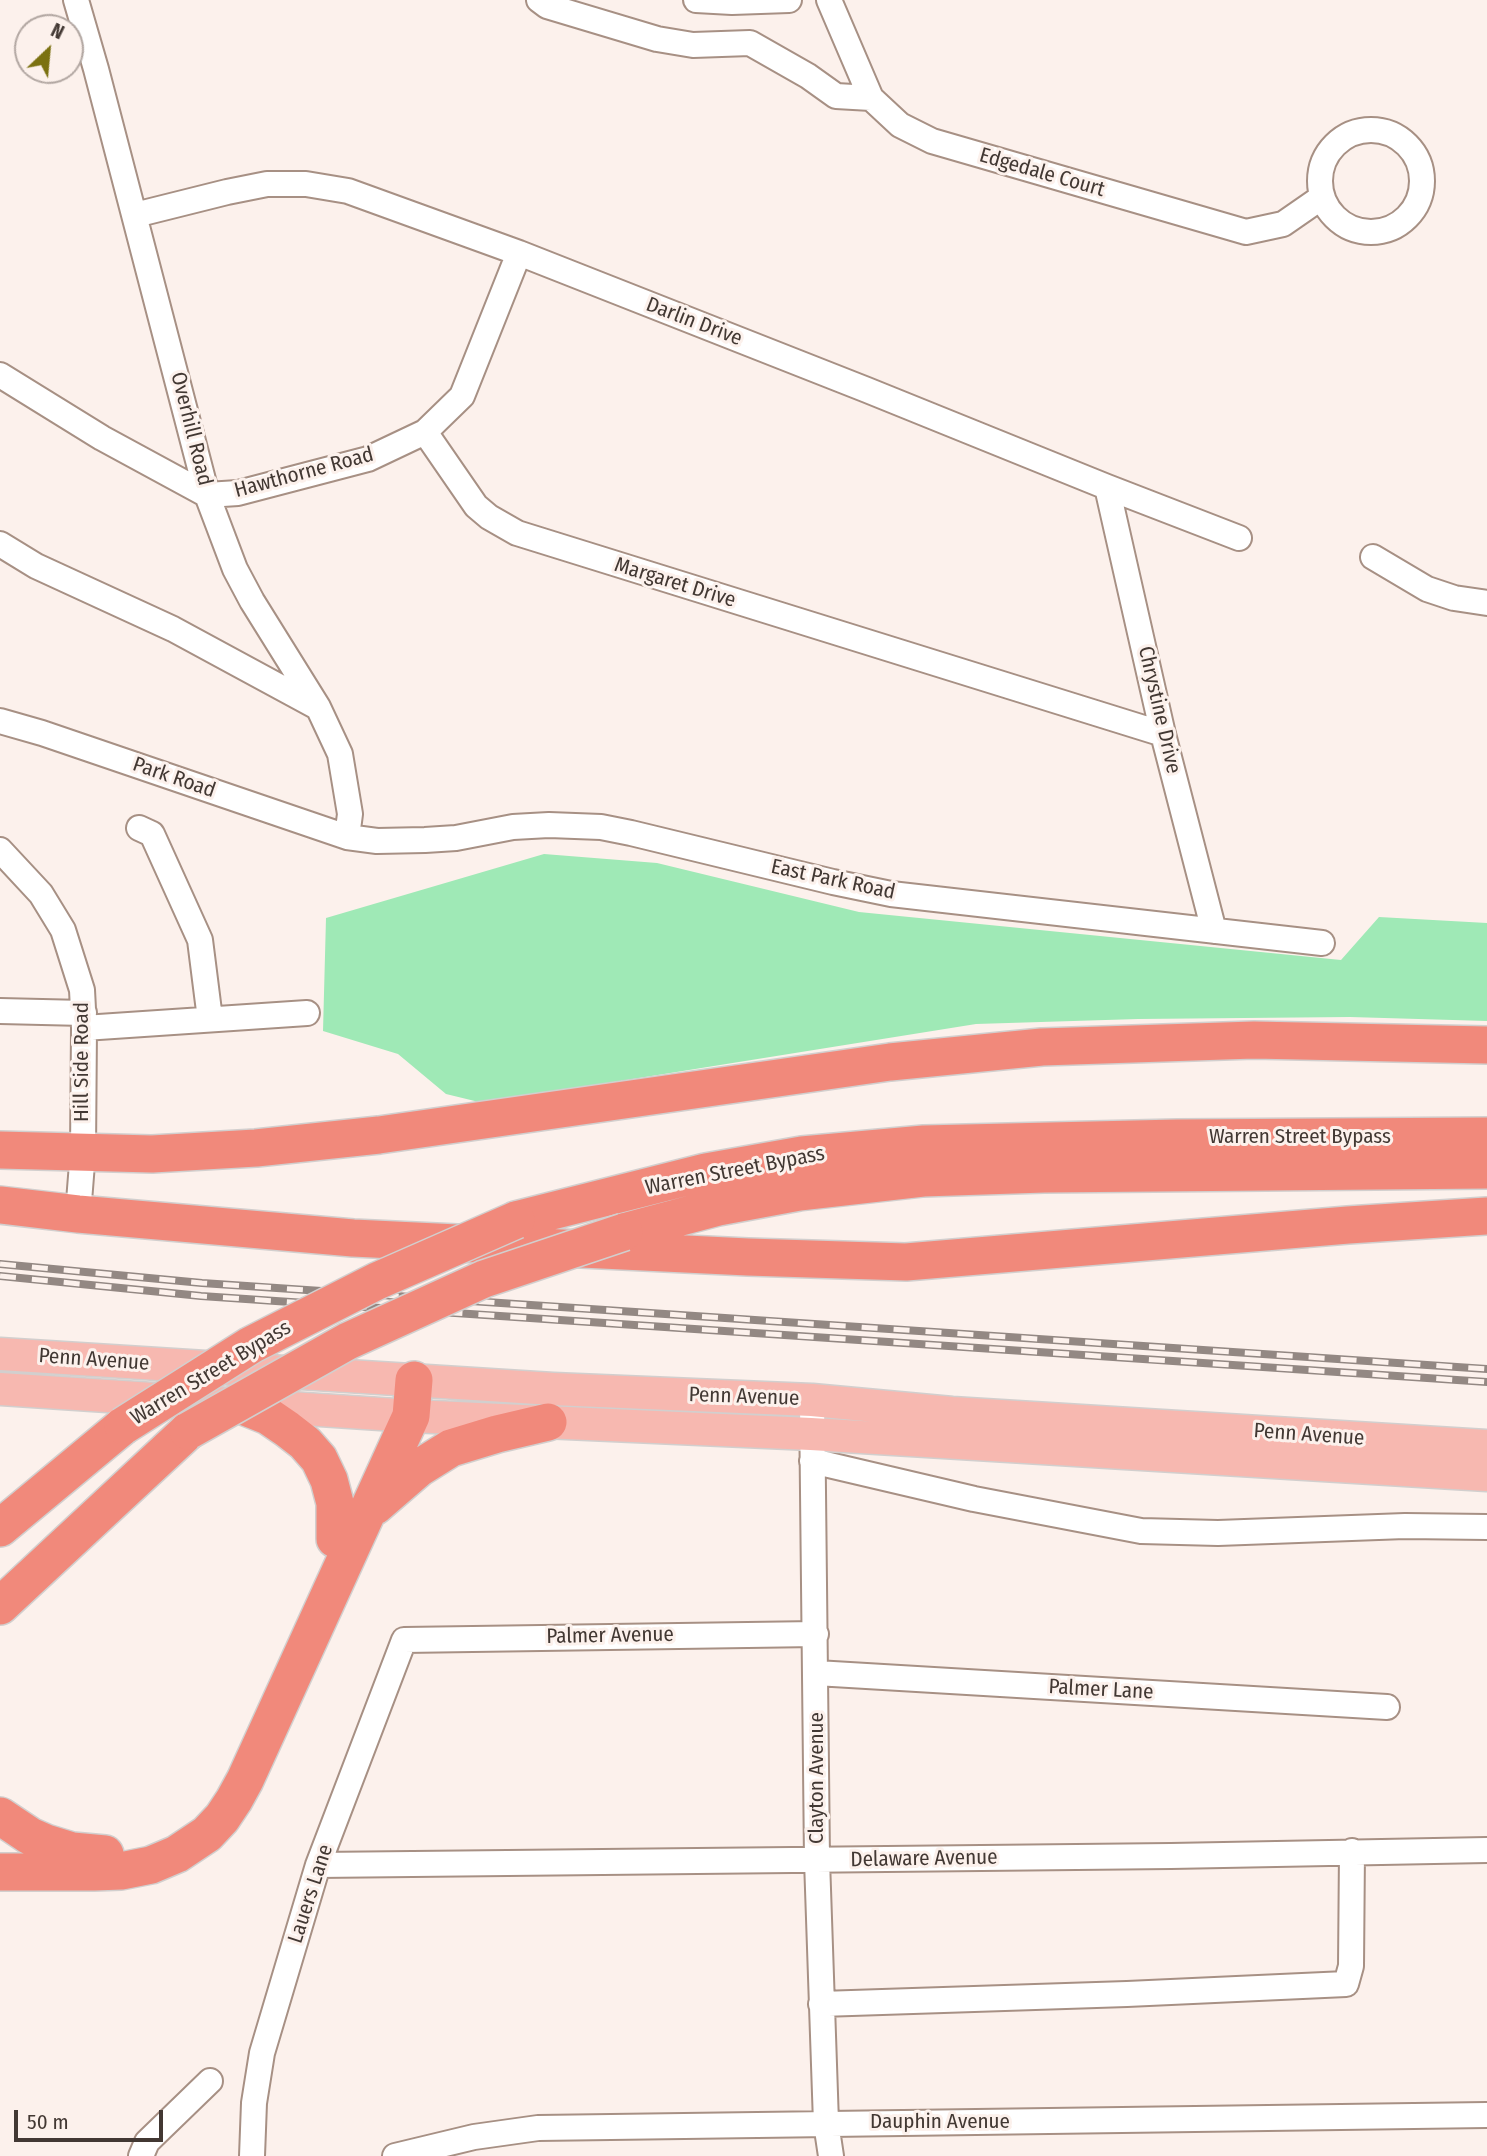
<!DOCTYPE html>
<style>
body{margin:0}
#map{position:relative;width:1487px;height:2156px;overflow:hidden;background:#fcf1ec;font-family:"Fira Sans Condensed",sans-serif}
canvas{display:block}
.north{position:absolute;left:14px;top:14px;width:70px;height:70px;box-sizing:border-box;background:#fcf1ec;border:2px solid #b2a7a2;border-radius:50%;rotate:26deg;font-size:19px;font-weight:700;line-height:28px;text-align:center;color:#423833}
.north::after{content:'';display:block;margin:auto;width:24px;height:32px;background:#7b7111;clip-path:polygon(50% 0,100% 100%,50% 72%,0 100%)}
.scale{position:absolute;left:14px;top:2110px;width:149px;height:32px;box-sizing:border-box;border:4px solid #423833;border-top:0;padding-left:9px;font-size:21px;line-height:24px;white-space:nowrap;color:#423833;-webkit-text-stroke:5px #fcf1ec;paint-order:stroke}
</style>
<div id="map">
<canvas width="1487" height="2156"></canvas>
<div class="north">N</div>
<div class="scale">50 m</div>
</div>
<script>
const ctx = document.querySelector('canvas').getContext('2d');
ctx.lineJoin = 'round';
function fillPath(path, color) {
  ctx.fillStyle = color;
  ctx.fill(path, 'evenodd');
}
function poly(rows) {
  const path = new Path2D();
  for (const r of rows) {
    if (r.length === 3) {
      path.moveTo(r[0] + r[2], r[1]);
      path.arc(r[0], r[1], r[2], 0, 2 * Math.PI);
      continue;
    }
    path.moveTo(r[0], r[1]);
    for (let i = 2; i < r.length; i += 2) path.lineTo(r[i], r[i + 1]);
  }
  return path;
}
function strokePath(path, color, width, dash) {
  ctx.strokeStyle = color;
  ctx.lineWidth = width;
  ctx.lineCap = dash ? 'butt' : 'round';
  ctx.setLineDash(dash || []);
  ctx.stroke(path);
}
function label(font, color, halo, rows, align = 'center') {
  ctx.font = font + ' "Fira Sans Condensed",sans-serif';
  ctx.lineWidth = 6;
  ctx.setLineDash([]);
  ctx.textBaseline = 'middle';
  ctx.strokeStyle = halo;
  ctx.fillStyle = color;
  for (const [text, x, y, turn = 0] of rows) {
    ctx.save();
    ctx.translate(x, y);
    ctx.rotate((+turn || 0) * Math.PI / 180);
    ctx.textAlign = isNaN(turn) ? turn : align;
    if (halo) ctx.strokeText(text, 0, 0);
    ctx.fillText(text, 0, 0);
    ctx.restore();
  }
}
fillPath(poly([
 [544,854,657,863,859,912,1341,960,1379,917,1487,923,1487,1021,1350,1017,1138,1019,976,1024,483,1103,446,1094,398,1054,323,1031,326,918]
]), '#9fe9b6');
const minor = poly([
 [76,0,96,69,207,495,235,569,252,601,318,707,340,754,350,814,347,837],
 [539,0,547,6,657,39,693,45,750,43,808,76,836,96,871,98],
 [696,0,732,2,789,0],
 [829,0,871,98,900,125,932,141,1246,232,1283,224,1322,197],
 [1371,181,51],
 [135,215,227,192,267,184,306,184,348,191,519,253,867,390,1107,487,1239,538],
 [0,375,102,438,207,495,238,493,368,459,425,432,462,396,519,253],
 [425,432,476,506,489,517,517,533,1163,734],
 [1107,487,1163,734,1214,931],
 [0,544,36,566,173,629,317,707],
 [1373,557,1427,589,1454,598,1487,603],
 [0,721,42,733,347,837,377,841,425,840,456,838,513,827,549,825,601,827,631,833,833,882,891,894,1322,943],
 [139,828,152,834,200,940,210,1019],
 [0,850,41,894,63,930,82,990,84,1028,83,1151,78,1214],
 [0,1011,84,1013],
 [84,1028,307,1013],
 [812,1400,817,1860,826,2123,831,2156],
 [812,1461,974,1499,1141,1531,1218,1533,1405,1526,1487,1527],
 [816,1673,1387,1707],
 [318,1865,1171,1856,1487,1850],
 [821,2004,1127,1994,1346,1984,1351,1966,1352,1851],
 [141,2156,147,2142,210,2081],
 [252,2156,254,2103,262,2053,318,1865,404,1640,816,1634],
 [395,2156,474,2137,538,2128,1487,2115]
]);
const major = poly([
 [0,1354,553,1389,812,1400,952,1413,1487,1446],
 [0,1389,411,1416,811,1434,1487,1475]
]);
const highway = poly([
 [0,1150,152,1154,256,1148,379,1135,890,1062,1042,1047,1254,1040,1487,1045],
 [0,1205,78,1214,353,1238,748,1257,906,1262,1348,1225,1487,1216],
 [516,1220,706,1172,802,1155,924,1144,1177,1138,1487,1136],
 [624,1232,718,1207,799,1192,923,1178,1044,1174,1487,1170],
 [238,1404,268,1416,287,1429,305,1443,319,1459,329,1480,335,1503,335,1539],
 [375,1506,419,1468,451,1448,497,1434,548,1422],
 [0,1528,123,1426],
 [0,1606,188,1431],
 [0,1816,30,1836,46,1843,72,1851,105,1854],
 [0,1872,94,1872,121,1871,151,1865,177,1854,207,1834,222,1818,234,1800,245,1780,411,1416,414,1380]
]);
strokePath(minor, '#a79084', 28);
strokePath(major, '#d2cfce', 35);
strokePath(highway, '#d2cfce', 40);
strokePath(minor, '#fff', 24);
strokePath(major, '#f7b8b0', 32);
strokePath(highway, '#f1897b', 37);
const rail = poly([
 [0,1264,202,1283,1487,1369],
 [0,1276,201,1296,1487,1382]
]);
strokePath(rail, '#938883', 8);
strokePath(rail, '#fcf1ec', 5, [16]);
const highwayBridge = poly([
 [123,1426,251,1345,377,1281,516,1220],
 [188,1431,348,1341,484,1279,624,1232]
]);
strokePath(highwayBridge, '#d2cfce', 40, []);
strokePath(highwayBridge, '#f1897b', 37);
label('21px', '#423833', '#fcf1ec', [
 ["Edgedale Court",1042,173,16],
 ["Darlin Drive",694,322,21],
 ["Overhill Road",191,429,76],
 ["Hawthorne Road",304,473,-15],
 ["Margaret Drive",675,583,17],
 ["Chrystine Drive",1159,710,77],
 ["Park Road",174,778,19],
 ["East Park Road",833,880,12],
 ["Hill Side Road",82,1062,-90],
 ["Warren Street Bypass",1300,1137],
 ["Warren Street Bypass",735,1171,-11],
 ["Penn Avenue",94,1360,4],
 ["Warren Street Bypass",211,1373,-31],
 ["Penn Avenue",744,1397,2],
 ["Penn Avenue",1309,1435,4],
 ["Palmer Avenue",610,1636,-1],
 ["Palmer Lane",1101,1690,3],
 ["Clayton Avenue",817,1778,-90],
 ["Delaware Avenue",924,1859,-1],
 ["Lauers Lane",311,1894,-72],
 ["Dauphin Avenue",940,2122]
]);
</script>
